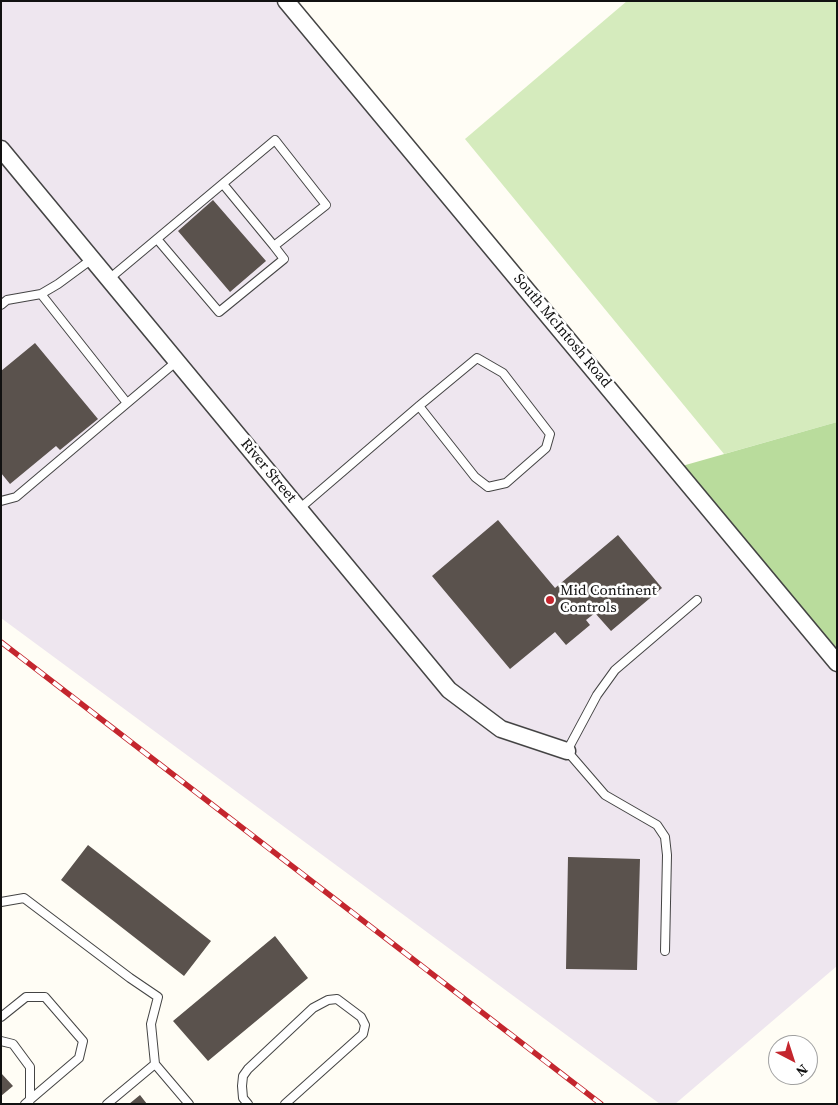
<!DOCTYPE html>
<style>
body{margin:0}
#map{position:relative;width:838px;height:1105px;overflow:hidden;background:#fffdf5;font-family:"Source Serif 4",serif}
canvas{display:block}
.frame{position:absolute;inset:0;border:2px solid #111;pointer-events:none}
.north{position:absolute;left:768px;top:1035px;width:50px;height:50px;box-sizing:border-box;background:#fff;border:1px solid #a0a0a0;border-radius:50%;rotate:140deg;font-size:14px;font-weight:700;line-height:20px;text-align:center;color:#111}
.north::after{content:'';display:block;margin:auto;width:18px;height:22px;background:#c4262e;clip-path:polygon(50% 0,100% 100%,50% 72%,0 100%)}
</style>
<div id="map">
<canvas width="838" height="1105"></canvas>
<div class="frame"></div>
<div class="north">N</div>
</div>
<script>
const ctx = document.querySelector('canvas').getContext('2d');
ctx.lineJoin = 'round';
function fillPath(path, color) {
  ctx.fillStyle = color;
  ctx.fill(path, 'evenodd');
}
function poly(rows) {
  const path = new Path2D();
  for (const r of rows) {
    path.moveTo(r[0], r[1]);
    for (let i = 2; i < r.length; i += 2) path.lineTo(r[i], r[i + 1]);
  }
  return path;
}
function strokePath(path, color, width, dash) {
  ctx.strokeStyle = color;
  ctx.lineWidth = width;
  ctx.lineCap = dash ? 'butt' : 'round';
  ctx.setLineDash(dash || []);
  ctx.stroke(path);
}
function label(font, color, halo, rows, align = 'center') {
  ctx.font = font + ' "Source Serif 4",serif';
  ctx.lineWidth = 5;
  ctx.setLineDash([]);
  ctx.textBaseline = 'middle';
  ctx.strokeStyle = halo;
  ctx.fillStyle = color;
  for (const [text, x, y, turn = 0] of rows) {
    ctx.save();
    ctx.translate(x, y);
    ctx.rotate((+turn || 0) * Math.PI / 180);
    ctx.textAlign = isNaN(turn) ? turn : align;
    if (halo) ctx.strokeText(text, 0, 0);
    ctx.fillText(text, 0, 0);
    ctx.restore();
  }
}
fillPath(poly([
 [1,1,289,1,837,662,837,966,675,1104,660,1104,1,618]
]), '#eee6ef');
fillPath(poly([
 [627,1,837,1,837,422,724,454,465,139]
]), '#d5ebbd');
fillPath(poly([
 [837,422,837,648,675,468]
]), '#b9dc9c');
fillPath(poly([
 [213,200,266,261,230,292,178,231],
 [35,343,98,419,60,450,56,446,10,484,1,473,1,371],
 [498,520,555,588,618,535,662,588,611,631,595,613,586,620,590,625,566,645,555,632,510,669,432,576],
 [88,845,211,941,184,976,61,880],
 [568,857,640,859,637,970,566,969],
 [275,936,308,978,208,1061,173,1021],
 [1,1073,13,1086,1,1096],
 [140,1095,147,1104,129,1104]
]), '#5a524d');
const service = poly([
 [223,184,274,246],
 [109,279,275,140,326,205,274,246,284,259,219,312,157,239],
 [41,294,127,403],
 [1,305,7,300,41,294,58,284,92,259],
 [1,501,16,497,177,361],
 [299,509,419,406,477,358,503,373,550,434,546,448,506,483,488,487,475,477,419,406],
 [1,902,24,898,130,978,158,997,151,1024,155,1064],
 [665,951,667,855,665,837,657,825,605,795,567,751,597,695,615,670,697,600],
 [1,1017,26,997,45,997,83,1041,79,1058,25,1104],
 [1,1041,13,1044,30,1067,30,1100],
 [107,1104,155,1064,189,1104],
 [248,1104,243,1098,242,1086,243,1076,248,1069,313,1008,328,1000,337,999,361,1017,365,1025,363,1034,285,1104]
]);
const minor = poly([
 [286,1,837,663],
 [1,149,449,690,501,729,567,751]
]);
strokePath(service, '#444', 10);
strokePath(minor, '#444', 19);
strokePath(service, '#fff', 8);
strokePath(minor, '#fff', 16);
const rail = poly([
 [1,642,601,1104]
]);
strokePath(rail, '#c4262e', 5.5);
strokePath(rail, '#fff', 4, [11]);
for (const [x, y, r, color] of [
 [550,600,5,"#c4262e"]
]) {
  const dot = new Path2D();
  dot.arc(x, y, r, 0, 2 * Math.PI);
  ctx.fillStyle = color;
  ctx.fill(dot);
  strokePath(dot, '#fff', 2);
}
label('15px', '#111', '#fff', [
 ["South McIntosh Road",562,331,50],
 ["River Street",268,471,50]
]);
label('15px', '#111', '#fff', [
 ["Mid Continent",560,591],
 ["Controls",560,608]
], 'left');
</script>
